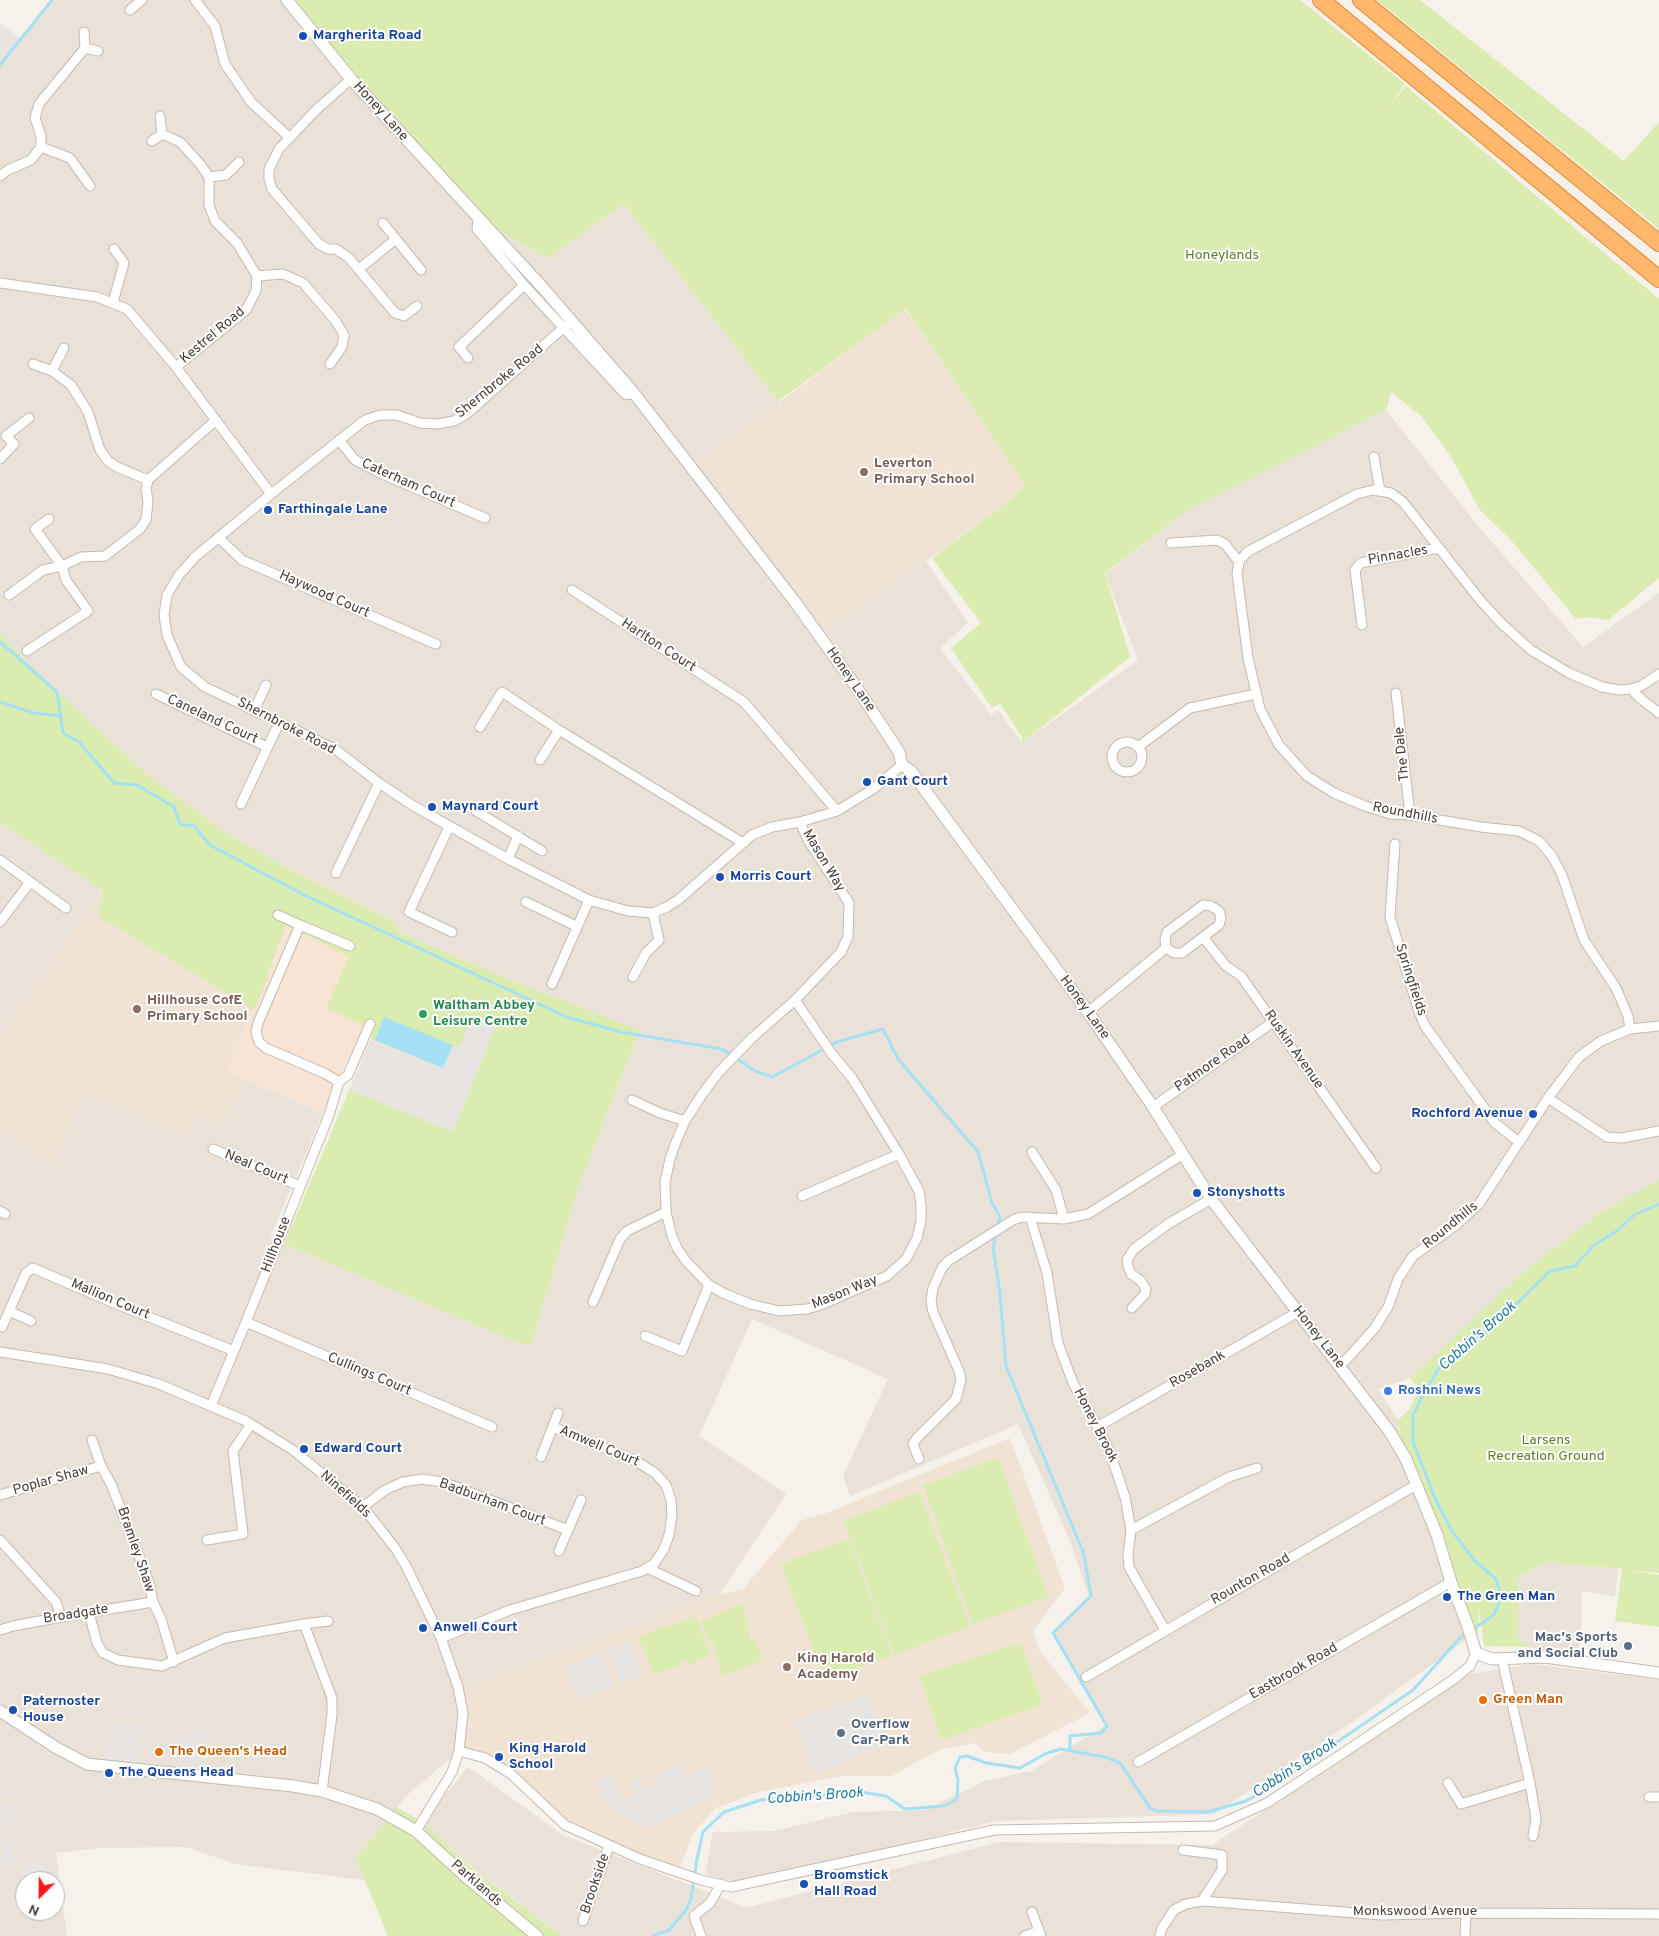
<!DOCTYPE html>
<style>
body{margin:0}
#map{position:relative;width:1659px;height:1936px;overflow:hidden;background:#f6f1ea;font-family:Overpass,sans-serif}
canvas{display:block}
.north{position:absolute;left:15px;top:1871px;width:50px;height:50px;box-sizing:border-box;background:#fff;border:1px solid #b7b3af;border-radius:50%;rotate:203deg;font-size:14px;font-weight:700;line-height:20px;text-align:center;color:#4b4037}
.north::after{content:'';display:block;margin:auto;width:18px;height:22px;background:#ff181b;clip-path:polygon(50% 0,100% 100%,50% 72%,0 100%)}
</style>
<div id="map">
<canvas width="1659" height="1936"></canvas>
<div class="north">N</div>
</div>
<script>
const ctx = document.querySelector('canvas').getContext('2d');
ctx.lineJoin = 'round';
function fillPath(path, color) {
  ctx.fillStyle = color;
  ctx.fill(path, 'evenodd');
}
function poly(rows) {
  const path = new Path2D();
  for (const r of rows) {
    if (r.length === 3) {
      path.moveTo(r[0] + r[2], r[1]);
      path.arc(r[0], r[1], r[2], 0, 2 * Math.PI);
      continue;
    }
    path.moveTo(r[0], r[1]);
    for (let i = 2; i < r.length; i += 2) path.lineTo(r[i], r[i + 1]);
  }
  return path;
}
function strokePath(path, color, width, dash) {
  ctx.strokeStyle = color;
  ctx.lineWidth = width;
  ctx.lineCap = dash ? 'butt' : 'round';
  ctx.setLineDash(dash || []);
  ctx.stroke(path);
}
function label(font, color, halo, rows, align = 'center') {
  ctx.font = font + ' Overpass,sans-serif';
  ctx.lineWidth = 4;
  ctx.setLineDash([]);
  ctx.textBaseline = 'middle';
  ctx.strokeStyle = halo;
  ctx.fillStyle = color;
  for (const [text, x, y, turn = 0] of rows) {
    ctx.save();
    ctx.translate(x, y);
    ctx.rotate((+turn || 0) * Math.PI / 180);
    ctx.textAlign = isNaN(turn) ? turn : align;
    if (halo) ctx.strokeText(text, 0, 0);
    ctx.fillText(text, 0, 0);
    ctx.restore();
  }
}
fillPath(poly([
 [55,0,284,0,548,258,624,204,778,401,1012,498,926,561,968,623,940,648,991,715,998,710,1022,743,1138,660,1105,574,1205,497,1297,449,1386,410,1478,526,1583,647,1659,593,1659,1181,1598,1214,1524,1272,1449,1344,1410,1378,1378,1389,1398,1420,1400,1434,1436,1523,1474,1634,1351,1723,1214,1814,997,1821,743,1884,705,1874,713,1832,775,1831,853,1812,925,1810,985,1781,1031,1771,1105,1726,1052,1631,1089,1595,1067,1534,1018,1424,850,1496,843,1476,888,1379,752,1319,699,1436,786,1494,719,1595,474,1684,458,1687,463,1713,459,1751,406,1796,372,1838,356,1859,365,1880,235,1864,186,1847,102,1848,56,1853,67,1936,0,1936,0,1129,53,1166,82,1092,189,1137,198,1115,224,1125,244,1079,323,1113,270,1238,516,1342,531,1345,580,1183,640,1031,525,986,402,934,392,920,289,869,223,831,146,773,67,701,0,634,0,58],
 [25,1881,55,1881,55,1911,25,1911],
 [0,822,102,890,0,1039],
 [1547,1562,1618,1569,1615,1596,1581,1591,1581,1629,1577,1661,1530,1647,1518,1639,1518,1577],
 [1533,1664,1659,1680,1659,1936,562,1936,473,1868,423,1822,468,1767,563,1835,723,1898,746,1908,999,1842,1212,1845,1363,1746,1468,1674]
]), '#eae2d8');
fillPath(poly([
 [286,924,349,957,326,1008,364,1025,323,1113,227,1071,265,979]
]), '#f8e4d5');
fillPath(poly([
 [905,309,1026,485,1012,498,825,630,701,460],
 [102,890,265,979,227,1071,244,1079,224,1125,198,1115,189,1137,82,1092,53,1167,0,1129,0,1039],
 [1010,1438,1065,1588,1033,1631,1039,1650,1090,1713,1010,1754,985,1752,975,1743,940,1750,891,1776,843,1776,758,1792,716,1808,693,1833,678,1873,565,1825,511,1774,459,1751,462,1735,458,1687,474,1684,718,1595,743,1589,802,1520,824,1514]
]), '#f0e3d4');
fillPath(poly([
 [288,0,1300,0,1405,84,1389,107,1406,86,1659,299,1659,578,1608,620,1588,617,1576,619,1511,540,1480,510,1451,457,1422,417,1391,392,1386,410,1188,510,1105,573,1130,657,1022,743,1022,737,1000,703,992,708,951,648,981,623,932,558,1012,498,1025,485,906,309,778,401,624,204,548,258,478,219],
 [1377,0,1420,0,1624,161,1659,122,1659,229],
 [0,634,67,701,146,773,223,831,289,869,392,920,402,934,525,986,640,1030,580,1183,531,1345,516,1342,284,1244,371,1039,372,1029,326,1008,349,957,286,925,267,976,273,966,254,1010,98,916,102,890,0,822],
 [1659,1180,1659,1573,1627,1570,1659,1575,1659,1627,1615,1621,1622,1569,1547,1562,1518,1577,1518,1639,1530,1647,1484,1646,1479,1610,1478,1634,1474,1634,1436,1523,1400,1434,1398,1420,1409,1410,1419,1389,1410,1378,1524,1272,1598,1214],
 [999,1458,1048,1597,972,1624,923,1485],
 [920,1492,970,1627,894,1655,844,1520],
 [849,1539,892,1655,824,1680,781,1564],
 [741,1604,749,1626,747,1627,751,1640,755,1639,763,1660,723,1676,715,1655,717,1654,713,1641,709,1642,701,1621],
 [695,1616,711,1655,689,1665,687,1660,681,1663,681,1665,659,1674,658,1672,653,1673,639,1638,665,1625,666,1627],
 [1021,1642,1043,1705,941,1740,919,1677],
 [396,1807,423,1822,473,1869,562,1936,388,1936,356,1859]
]), '#dbecb1');
fillPath(poly([
 [0,22,19,38,0,58],
 [472,1015,496,1025,453,1132,350,1090,371,1039,443,1068,453,1045,460,1047],
 [629,1642,643,1675,621,1683,608,1650],
 [602,1653,614,1686,578,1699,565,1666],
 [868,1694,888,1745,815,1773,795,1721],
 [110,1724,142,1725,136,1763,106,1760],
 [182,1730,210,1732,206,1770,178,1767],
 [682,1765,686,1775,708,1767,716,1796,651,1827,620,1816,621,1813,611,1809,594,1782,611,1776,623,1799,636,1794,630,1781,639,1778,646,1791,657,1787,652,1776],
 [11,1803,14,1823,0,1825,0,1805],
 [9,1840,16,1865,8,1867,1,1843],
 [43,1862,44,1870,23,1874,21,1867]
]), '#e8e4e2');
fillPath(poly([
 [384,1017,453,1045,443,1068,375,1040]
]), '#a4e1f5');
strokePath(poly([
 [0,65,52,0],
 [0,642,57,692,63,733,79,742,114,783,137,785,174,807,180,824,194,826,210,845,304,895,567,1017,621,1032,722,1049,755,1071,772,1077,837,1042,883,1029,898,1059,978,1152,992,1203,1000,1217,998,1226],
 [0,702,34,713,60,716],
 [996,1233,993,1248,1000,1294,1006,1366,1084,1554,1091,1596,1053,1633,1107,1726,1101,1733,1070,1736,1070,1751],
 [1473,1629,1494,1615,1501,1597,1496,1579,1474,1560,1452,1531,1435,1498,1413,1442,1413,1415,1426,1389,1442,1364,1467,1344,1490,1330,1550,1271,1575,1266,1594,1245,1617,1231,1634,1215,1659,1204],
 [653,1936,669,1930,686,1910,691,1899,697,1859,703,1832,724,1812,761,1800,860,1792,886,1796,905,1809,944,1806,957,1799,958,1780,955,1768,960,1757,967,1756,986,1763,1020,1768,1047,1753,1061,1749,1105,1757,1120,1763,1150,1808,1158,1811,1208,1812,1246,1801,1276,1784,1413,1690,1460,1638,1467,1633]
]), '#a4e1f5', 3);
const minor = poly([
 [195,0,215,26,225,64,251,102,290,138],
 [130,10,142,0],
 [84,32,85,48,98,51],
 [351,79,316,110,279,149,269,169,269,179,272,189,319,244,328,249,336,249,349,258,395,313,404,316,417,306],
 [162,134,180,142,200,164,209,177,209,205,215,221,237,243,257,276,256,291,246,310,176,367],
 [152,141,162,134,160,116],
 [41,147,70,158,90,186],
 [0,176,8,170,31,160,41,147,41,136,35,118,39,104,85,48],
 [209,177,226,175,239,162],
 [478,219,477,229,524,285,625,394,636,395],
 [383,223,421,270],
 [359,269,396,239],
 [257,276,283,274,303,283,335,320,344,335,342,347,330,364],
 [0,283,97,297,127,309,176,367,271,494],
 [113,302,124,263,114,249],
 [572,320,468,413,454,421,438,424,420,423,397,415,380,415,365,420,271,494,195,557,179,575,167,595,164,615,167,635,181,667,205,687,335,749,379,783,412,805,508,859,589,900,628,911,653,913,667,907,678,900,752,835,772,827,800,822,837,811,873,789,902,765],
 [468,358,459,347,524,285],
 [33,364,52,371,71,385,88,412,100,450,108,461,117,467,148,480],
 [52,371,64,348],
 [339,440,355,460,382,474,485,518],
 [1374,457,1380,491],
 [0,459,14,444,6,436,29,418],
 [218,537,242,560,436,644],
 [1171,543,1217,540,1225,544,1239,562],
 [572,590,744,702,837,811],
 [9,595,43,570,62,566,81,557,105,556,140,529,146,520,147,511,148,501,146,489,148,480,216,420],
 [1362,625,1355,570,1361,563,1439,548],
 [27,651,88,611,66,580,62,566,35,529,49,519],
 [1631,689,1641,699,1659,713],
 [1396,693,1410,815],
 [156,694,267,747],
 [254,711,266,685],
 [480,727,502,692,559,730],
 [1127,757,15],
 [1138,747,1190,708,1256,694],
 [540,760,559,730,743,843],
 [241,804,279,723],
 [476,811,542,851],
 [449,827,409,912,452,932],
 [1395,844,1390,917,1419,1012,1425,1026,1495,1123,1519,1142],
 [508,859,518,836],
 [0,860,66,908],
 [336,873,379,783],
 [526,902,576,926],
 [278,915,300,925],
 [0,922,30,882],
 [1203,937,1226,966,1241,976,1376,1168],
 [633,977,646,953,659,940,653,913],
 [552,984,589,900],
 [795,1000,752,1038,718,1073,701,1096,685,1121,676,1142,670,1159,665,1182,666,1212,672,1236,677,1248,686,1261,709,1285,723,1293,750,1304,779,1311,807,1309,821,1305,887,1276,906,1259,917,1238,921,1221,921,1205,919,1191,899,1154,852,1078,832,1054,795,1000,841,952,848,937,849,903,808,840,800,822],
 [1088,1012,1166,948,1165,940,1167,932,1203,905,1211,906,1219,911,1221,918,1219,925,1182,953,1174,953,1166,948],
 [1630,1029,1628,1016,1616,988,1584,940,1562,875,1552,856,1539,841,1519,831,1481,827,1410,815,1390,814,1365,806,1334,793,1307,776,1279,745,1260,709,1248,658,1237,574,1239,562,1247,552,1357,494,1373,490,1391,493,1403,502,1480,600,1501,623,1531,650,1569,673,1602,687,1619,690,1631,689,1641,686,1659,674],
 [339,1082,348,1075,370,1024],
 [1548,1098,1607,1137,1622,1138,1659,1131],
 [632,1100,660,1113,685,1121],
 [1153,1107,1273,1022],
 [213,1149,300,1186],
 [1032,1152,1056,1190,1064,1219],
 [802,1196,899,1154],
 [0,1211,5,1214],
 [1030,1217,1047,1273,1058,1343,1073,1383,1102,1435,1112,1458,1125,1497,1131,1530,1128,1555,1129,1567,1165,1630],
 [593,1302,620,1239,627,1231,666,1212],
 [1132,1308,1145,1294,1146,1289,1141,1281,1131,1274,1128,1266,1127,1260,1134,1249,1168,1224,1211,1199],
 [9,1311,31,1321],
 [246,1322,492,1427],
 [2,1327,26,1273,33,1268,109,1301,234,1351],
 [645,1336,682,1351,709,1285],
 [0,1352,108,1369,159,1384,246,1421,293,1450,363,1507,395,1548,406,1566,441,1638,458,1687,463,1713,459,1751,452,1772,416,1831],
 [1339,1364,1346,1360,1374,1329,1388,1307,1398,1279,1413,1256,1456,1225,1479,1204,1548,1098,1579,1057,1601,1041,1630,1029,1659,1026],
 [211,1406,246,1322,329,1115,339,1082,326,1074,266,1048,259,1042,256,1032,258,1023,300,925,350,946],
 [1097,1427,1298,1312],
 [92,1440,101,1466,111,1484,149,1582,153,1602,161,1619,174,1662],
 [541,1457,558,1413],
 [919,1459,913,1444,917,1438,956,1399,961,1380,959,1371,933,1312,931,1301,933,1288,942,1268,948,1261,1013,1220,1021,1217,1064,1219,1088,1214,1182,1155],
 [0,1495,101,1466],
 [363,1507,385,1490,403,1482,422,1479,443,1482,568,1530],
 [1131,1530,1229,1477,1257,1468],
 [0,1540,56,1602,61,1617],
 [207,1540,243,1534,233,1451,251,1424],
 [559,1551,581,1500],
 [647,1568,696,1591],
 [89,1613,97,1643,103,1653,118,1660,162,1666,225,1638,304,1624,332,1698,332,1715,322,1791],
 [304,1624,328,1621],
 [0,1630,13,1626,61,1617,153,1602],
 [441,1638,510,1610,642,1571,654,1564,664,1549,669,1535,672,1515,671,1500,666,1485,655,1473,636,1461,553,1427],
 [1502,1659,1530,1783,1536,1819,1533,1836],
 [1086,1677,1416,1485],
 [459,1751,485,1758,511,1774,565,1825,640,1859,701,1880,731,1887,994,1830,1215,1826,1267,1803,1343,1753,1454,1679,1470,1666,1476,1653],
 [1138,1762,1451,1582],
 [1448,1783,1461,1804,1530,1783],
 [1649,1797,1659,1797],
 [1183,1850,1222,1855,1222,1870,1202,1901],
 [1032,1912,1041,1936],
 [583,1921,609,1846],
 [701,1936,694,1916,710,1903,721,1884],
 [1025,1936,1039,1931],
 [1160,1936,1162,1928,1174,1910,1186,1904,1202,1901,1382,1915,1466,1913,1659,1914],
 [1465,1936,1466,1913]
]);
const tertiary = poly([
 [287,0,351,79,543,288,633,392,795,602,857,688,899,752,902,765,911,771,1088,1012,1153,1107,1211,1199,1390,1432,1406,1459,1437,1535,1451,1582,1467,1624,1476,1653,1492,1659,1545,1657,1659,1673],
 [0,1711,55,1747,87,1764,293,1786,322,1791,377,1809,416,1831,465,1876,537,1936]
]);
const motorway = poly([
 [1321,0,1659,279],
 [1361,0,1659,243]
]);
strokePath(minor, '#c5baaf', 11);
strokePath(tertiary, '#c5baaf', 13);
strokePath(motorway, '#e78833', 18);
strokePath(minor, '#fff', 9);
strokePath(tertiary, '#fff', 11);
strokePath(motorway, '#ffb76c', 16);
for (const [x, y, r, color] of [
 [303,36,5,"#1a4fb4"],
 [864,472,5,"#8d6e63"],
 [268,510,5,"#1a4fb4"],
 [867,782,5,"#1a4fb4"],
 [432,807,5,"#1a4fb4"],
 [720,877,5,"#1a4fb4"],
 [137,1009,5,"#8d6e63"],
 [423,1014,5,"#2e9e5b"],
 [1533,1114,5,"#1a4fb4"],
 [1197,1193,5,"#1a4fb4"],
 [1388,1391,5,"#3f7fe0"],
 [304,1449,5,"#1a4fb4"],
 [1447,1597,5,"#1a4fb4"],
 [423,1628,5,"#1a4fb4"],
 [1628,1646,5,"#5c6f8a"],
 [787,1667,5,"#8d6e63"],
 [1483,1700,5,"#e8710a"],
 [13,1710,5,"#1a4fb4"],
 [841,1733,5,"#5c6f8a"],
 [159,1752,5,"#e8710a"],
 [499,1757,5,"#1a4fb4"],
 [109,1773,5,"#1a4fb4"],
 [804,1884,5,"#1a4fb4"]
]) {
  const dot = new Path2D();
  dot.arc(x, y, r, 0, 2 * Math.PI);
  ctx.fillStyle = color;
  ctx.fill(dot);
  strokePath(dot, '#fff', 2);
}
label('bold 14px', '#164399', '#fff', [
 ["Margherita Road",313,36],
 ["Farthingale Lane",278,510],
 ["Gant Court",877,782],
 ["Maynard Court",442,807],
 ["Morris Court",730,877],
 ["Rochford Avenue",1523,1114,"right"],
 ["Stonyshotts",1207,1193],
 ["Edward Court",314,1449],
 ["The Green Man",1457,1597],
 ["Anwell Court",433,1628],
 ["Paternoster",23,1702],
 ["House",23,1718],
 ["King Harold",509,1749],
 ["School",509,1765],
 ["The Queens Head",119,1773],
 ["Broomstick",814,1876],
 ["Hall Road",814,1892]
], 'left');
label('14px', '#4b4037', '#fff', [
 ["Honey Lane",380,112,48],
 ["Kestrel Road",213,336,-40],
 ["Shernbroke Road",500,382,-39],
 ["Caterham Court",408,484,24],
 ["Pinnacles",1398,556,-10],
 ["Haywood Court",324,595,24],
 ["Harlton Court",658,646,33],
 ["Honey Lane",850,680,55],
 ["Caneland Court",212,720,25],
 ["Shernbroke Road",286,727,27],
 ["The Dale",1403,754,-96],
 ["Roundhills",1405,814,11],
 ["Mason Way",823,861,59],
 ["Springfields",1410,980,72],
 ["Honey Lane",1084,1008,54],
 ["Ruskin Avenue",1293,1050,55],
 ["Patmore Road",1213,1064,-35],
 ["Neal Court",256,1168,23],
 ["Roundhills",1451,1226,-39],
 ["Hillhouse",277,1245,-69],
 ["Mason Way",845,1293,-22],
 ["Mallion Court",110,1300,23],
 ["Honey Lane",1318,1338,52],
 ["Rosebank",1198,1370,-30],
 ["Cullings Court",369,1375,23],
 ["Honey Brook",1095,1426,63],
 ["Amwell Court",599,1447,23],
 ["Poplar Shaw",51,1481,-16],
 ["Ninefields",345,1495,42],
 ["Badburham Court",492,1503,20],
 ["Bramley Shaw",135,1550,71],
 ["Rounton Road",1251,1580,-30],
 ["Broadgate",76,1615,-9],
 ["Eastbrook Road",1294,1672,-30],
 ["Parklands",476,1884,41],
 ["Brookside",596,1884,-71],
 ["Monkswood Avenue",1415,1912]
]);
label('14px', '#578226', '#fff', [
 ["Honeylands",1222,256],
 ["Larsens",1546,1441],
 ["Recreation Ground",1546,1457]
]);
label('bold 14px', '#785e54', '#fff', [
 ["Leverton",874,464],
 ["Primary School",874,480],
 ["Hillhouse CofE",147,1001],
 ["Primary School",147,1017],
 ["King Harold",797,1659],
 ["Academy",797,1675]
], 'left');
label('bold 14px', '#27864d', '#fff', [
 ["Waltham Abbey",433,1006],
 ["Leisure Centre",433,1022]
], 'left');
label('bold 14px', '#366cbe', '#fff', [
 ["Roshni News",1398,1391]
], 'left');
label('bold 14px', '#4e5e75', '#fff', [
 ["Mac's Sports",1618,1638],
 ["and Social Club",1618,1654],
 ["Overflow",851,1725,"left"],
 ["Car-Park",851,1741,"left"]
], 'right');
label('bold 14px', '#c56008', '#fff', [
 ["Green Man",1493,1700],
 ["The Queen's Head",169,1752]
], 'left');
label('italic 15px', '#237c9c', '#fff', [
 ["Cobbin's Brook",1478,1337,-41],
 ["Cobbin's Brook",1295,1769,-33],
 ["Cobbin's Brook",815,1797,-4]
]);
</script>
